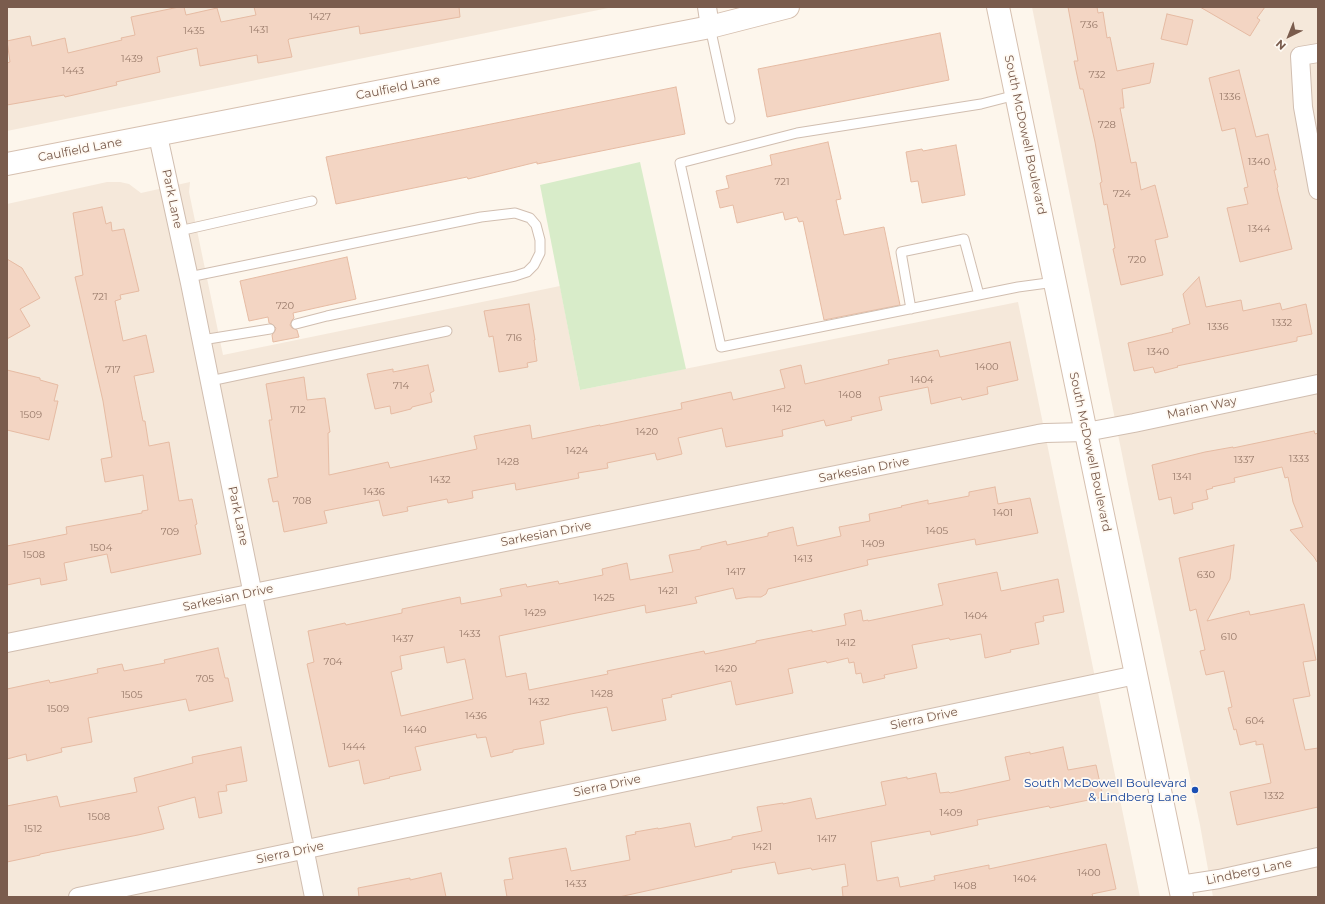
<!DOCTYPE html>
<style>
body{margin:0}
#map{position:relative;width:1325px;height:904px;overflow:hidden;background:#fdf6ec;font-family:Montserrat,sans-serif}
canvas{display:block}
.frame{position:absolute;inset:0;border:8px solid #7a5c4d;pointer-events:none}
.north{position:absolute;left:1269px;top:16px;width:40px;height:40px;-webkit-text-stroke:3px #fffaf3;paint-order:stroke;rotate:223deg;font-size:11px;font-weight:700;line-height:16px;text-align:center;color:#7a5c4d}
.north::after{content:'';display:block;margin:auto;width:14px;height:18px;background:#7a5c4d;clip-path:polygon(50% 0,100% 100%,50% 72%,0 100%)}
</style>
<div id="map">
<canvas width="1325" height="904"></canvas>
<div class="frame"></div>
<div class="north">N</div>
</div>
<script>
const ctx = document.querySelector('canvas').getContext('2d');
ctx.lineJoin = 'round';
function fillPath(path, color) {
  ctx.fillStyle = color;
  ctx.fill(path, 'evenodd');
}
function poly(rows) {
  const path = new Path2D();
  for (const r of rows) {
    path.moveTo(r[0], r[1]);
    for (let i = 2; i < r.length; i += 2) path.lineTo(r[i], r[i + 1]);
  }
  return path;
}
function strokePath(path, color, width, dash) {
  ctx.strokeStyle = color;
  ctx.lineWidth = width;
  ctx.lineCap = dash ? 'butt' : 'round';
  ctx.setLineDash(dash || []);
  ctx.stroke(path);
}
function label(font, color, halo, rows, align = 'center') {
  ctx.font = font + ' Montserrat,sans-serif';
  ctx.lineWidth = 3.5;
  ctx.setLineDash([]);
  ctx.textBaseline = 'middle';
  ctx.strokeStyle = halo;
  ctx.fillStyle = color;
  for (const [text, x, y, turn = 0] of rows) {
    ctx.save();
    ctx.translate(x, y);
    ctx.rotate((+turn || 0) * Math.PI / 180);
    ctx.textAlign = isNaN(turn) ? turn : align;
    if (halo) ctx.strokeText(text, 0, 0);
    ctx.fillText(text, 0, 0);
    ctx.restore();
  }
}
fillPath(poly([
 [7,7,613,7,7,131],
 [1032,7,1318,7,1318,897,1213,897,1200,825,1131,499],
 [107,182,120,182,129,184,141,193,190,182,189,192,223,355,560,286,580,390,1018,302,1140,897,7,897,7,204]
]), '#f5e8da');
fillPath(poly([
 [640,162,686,369,580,390,540,185]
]), '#d8ecc9');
const building = poly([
 [179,7,184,7,186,15,217,8,221,22,256,15,254,7,459,7,460,17,360,34,359,26,289,39,288,40,292,57,258,63,257,55,200,66,197,48,157,57,160,72,116,82,117,85,65,97,64,95,7,105,7,63,10,62,7,41,30,36,32,46,65,38,68,53,122,40,121,38,135,35,131,17,179,7],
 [1068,7,1097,7,1098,13,1103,12,1107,38,1110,37,1117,71,1154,63,1150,83,1122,89,1124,108,1120,108,1131,163,1136,162,1141,190,1155,185,1168,237,1155,240,1163,275,1121,285,1113,249,1115,248,1107,204,1104,205,1100,183,1102,182,1095,142,1083,89,1080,89,1074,61,1078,61,1068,7],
 [1200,7,1265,7,1257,18,1260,20,1250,36,1200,7],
 [1167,14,1193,20,1187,45,1161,39,1167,14],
 [940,33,949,80,767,117,758,69,940,33],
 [1239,70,1256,137,1268,134,1276,170,1274,170,1278,187,1277,188,1292,249,1240,262,1227,208,1248,204,1244,188,1248,187,1235,128,1222,131,1209,78,1239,70],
 [676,87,685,134,537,164,537,162,468,179,467,177,336,204,326,157,676,87],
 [828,142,841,199,836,200,844,235,884,227,900,305,824,320,803,221,799,222,797,217,785,220,783,212,737,223,733,205,720,208,716,191,729,188,726,176,772,165,770,155,828,142],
 [956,145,965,195,922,203,918,181,911,182,906,152,922,149,923,151,956,145],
 [102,207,106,224,111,222,112,231,124,229,139,291,120,295,121,299,115,301,123,341,146,335,154,372,134,376,143,421,145,421,149,446,169,442,179,501,192,499,197,524,195,525,201,554,111,573,107,554,64,563,67,580,41,585,40,578,7,585,7,546,67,534,66,527,142,513,142,511,148,510,143,475,105,482,101,459,112,457,103,401,75,277,83,275,73,213,102,207],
 [347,257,356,299,293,313,294,318,292,320,290,325,292,328,297,330,299,337,273,342,272,335,275,331,276,328,272,324,269,323,268,317,249,321,240,281,347,257],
 [7,259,22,268,40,298,20,309,30,326,7,339,7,259],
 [1199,277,1206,307,1241,300,1243,311,1280,303,1282,310,1306,304,1312,334,1297,337,1297,341,1177,366,1178,367,1155,373,1153,367,1134,371,1128,343,1173,332,1172,329,1190,324,1183,294,1199,277],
 [529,304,535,340,534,340,537,361,527,363,528,367,499,372,493,336,489,337,484,311,529,304],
 [1010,342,1018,380,987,387,988,394,962,400,961,397,931,404,928,387,879,397,882,410,851,417,852,420,826,426,824,420,782,430,783,436,726,447,722,428,678,438,682,454,657,460,655,453,607,463,608,468,578,473,579,478,516,490,515,483,472,491,473,498,448,503,447,499,407,507,408,511,383,516,379,500,324,511,327,523,284,532,278,501,273,502,268,479,278,477,269,420,272,420,266,384,304,377,307,400,325,398,330,432,328,433,329,475,388,462,390,468,477,449,474,436,509,429,530,425,532,439,600,425,600,426,682,409,681,403,731,392,733,400,785,388,780,370,801,365,805,384,889,364,888,360,938,350,940,357,1010,342],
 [428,365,434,391,430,393,432,402,412,407,411,409,391,414,390,406,375,409,367,374,393,369,393,372,428,365],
 [7,370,40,378,40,380,58,385,54,401,58,401,49,440,7,430,7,370],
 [1314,431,1315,434,1318,433,1318,562,1317,562,1314,557,1290,530,1303,527,1293,502,1288,477,1285,478,1282,467,1234,478,1235,482,1212,487,1213,488,1206,490,1208,499,1192,503,1193,509,1174,514,1171,497,1159,500,1152,465,1205,452,1233,447,1233,448,1314,431],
 [995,487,998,504,1030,498,1038,533,976,545,975,539,867,560,868,565,768,589,766,594,761,597,748,597,736,599,733,588,695,597,697,603,646,613,645,605,499,636,506,677,526,673,529,690,608,674,607,671,704,651,705,654,756,643,756,641,812,630,812,632,846,625,844,614,861,610,863,621,868,620,868,621,943,605,938,584,997,572,1001,591,1058,579,1064,612,1043,616,1044,621,1035,623,1039,644,1010,650,1011,652,985,658,981,634,950,640,949,638,912,645,917,668,884,675,885,678,863,683,861,673,856,674,854,662,849,663,848,658,827,663,826,661,788,669,793,693,736,705,731,681,671,695,672,697,662,699,666,720,612,731,607,707,571,714,540,721,544,744,513,750,513,752,491,757,486,737,477,738,476,734,415,747,421,770,389,777,390,778,364,784,359,760,329,767,307,664,314,662,308,631,345,623,346,625,402,613,402,609,460,597,461,604,502,596,500,589,526,584,527,587,558,581,559,584,603,575,602,569,627,563,630,580,673,572,669,555,701,549,701,547,726,541,727,545,768,536,768,533,793,527,797,546,841,536,839,527,870,521,869,514,902,507,901,506,928,500,928,504,969,496,969,492,995,487],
 [444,647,447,663,465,659,473,699,401,716,391,672,402,669,400,656,444,647],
 [1234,545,1230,579,1207,621,1249,611,1250,615,1304,604,1316,660,1303,662,1310,696,1293,699,1305,750,1318,748,1318,807,1237,825,1230,792,1271,783,1263,744,1256,745,1256,741,1240,745,1236,729,1234,730,1228,708,1232,707,1224,671,1206,675,1200,651,1205,650,1196,609,1190,611,1179,558,1234,545],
 [218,648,225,678,228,678,233,701,189,711,186,699,88,718,92,742,61,748,62,752,27,761,26,754,7,759,7,689,49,680,50,683,98,673,97,669,122,664,124,671,165,663,164,660,218,648],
 [241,747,247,781,226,785,227,791,218,792,222,813,199,818,195,797,158,807,164,829,138,835,40,854,40,855,7,862,7,806,57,796,60,807,137,792,134,778,193,763,192,757,241,747],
 [1063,747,1068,770,1096,765,1103,797,1050,808,1049,806,977,820,978,825,931,835,930,831,871,842,877,881,898,877,900,887,935,880,934,876,989,865,989,869,1106,844,1116,889,1092,894,1093,897,843,897,842,887,848,886,845,864,812,870,811,868,778,874,775,862,731,870,732,872,619,897,507,897,504,880,513,879,509,858,566,848,571,871,630,860,626,836,636,834,635,832,658,828,658,829,690,823,695,847,732,839,732,837,762,831,757,807,783,803,783,804,811,798,816,819,886,805,881,782,907,777,907,779,936,773,940,793,949,792,950,793,1010,780,1005,757,1030,752,1030,754,1063,747],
 [441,873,446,897,359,897,358,888,410,878,410,880,441,873]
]);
fillPath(building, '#f3d5c3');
strokePath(building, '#e6bba3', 1);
const lane = poly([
 [710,27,730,119],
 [1016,95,981,104,797,133,680,163,721,347,1018,287,1055,282],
 [179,231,312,201],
 [189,277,481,217,515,213,530,218,536,225,540,240,540,253,534,265,527,272,515,276,327,316,296,324],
 [911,309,901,252,964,239,979,295],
 [202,340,270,329],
 [210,381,447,331]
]);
const street = poly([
 [707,7,710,27],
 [1318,53,1300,56,1303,107,1318,190],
 [158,136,190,283,314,897],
 [7,643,1038,434,1045,433,1086,432,1134,423,1318,384],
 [1180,885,1219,879,1318,857],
 [78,897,1136,675]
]);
const secondary = poly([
 [998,7,1182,897],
 [7,164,710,27,788,7]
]);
strokePath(lane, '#d1beb0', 11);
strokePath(street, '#d1beb0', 20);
strokePath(secondary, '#d6c0b0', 24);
strokePath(lane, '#fff', 9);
strokePath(street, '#fff', 18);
strokePath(secondary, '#fff', 22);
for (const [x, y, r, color] of [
 [1195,790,4,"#1a4fb4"]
]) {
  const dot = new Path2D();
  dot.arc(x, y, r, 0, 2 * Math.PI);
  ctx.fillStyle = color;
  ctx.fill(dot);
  strokePath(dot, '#fffaf3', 1.5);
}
label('10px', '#987a6a', null, [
 ["1427",320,17],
 ["736",1089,25],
 ["1431",259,30],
 ["1435",194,31],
 ["1439",132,59],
 ["1443",73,71],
 ["732",1097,75],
 ["1336",1230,97],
 ["728",1107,125],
 ["1340",1259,162],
 ["721",782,182],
 ["724",1122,194],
 ["1344",1259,229],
 ["720",1137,260],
 ["721",100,297],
 ["720",285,306],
 ["1332",1282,323],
 ["1336",1218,327],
 ["716",514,338],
 ["1340",1158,352],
 ["1400",987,367],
 ["717",113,370],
 ["1404",922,380],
 ["714",401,386],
 ["1408",850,395],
 ["1412",782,409],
 ["712",298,410],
 ["1509",31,415],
 ["1420",647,432],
 ["1424",577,451],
 ["1333",1299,459],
 ["1337",1244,460],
 ["1428",508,462],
 ["1341",1182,477],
 ["1432",440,480],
 ["1436",374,492],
 ["708",302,501],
 ["1401",1003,513],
 ["1405",937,531],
 ["709",170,532],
 ["1409",873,544],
 ["1504",101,548],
 ["1508",34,555],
 ["1413",803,559],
 ["1417",736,572],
 ["630",1206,575],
 ["1421",668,591],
 ["1425",604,598],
 ["1429",535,613],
 ["1404",976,616],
 ["1433",470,634],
 ["610",1229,637],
 ["1437",403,639],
 ["1412",846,643],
 ["704",333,662],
 ["1420",726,669],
 ["705",205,679],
 ["1428",602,694],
 ["1505",132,695],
 ["1432",539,702],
 ["1509",58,709],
 ["1436",476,716],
 ["604",1255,721],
 ["1440",415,730],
 ["1444",354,747],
 ["1332",1274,796],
 ["1409",951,813],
 ["1508",99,817],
 ["1512",33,829],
 ["1417",827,839],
 ["1421",762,847],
 ["1400",1089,873],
 ["1404",1025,879],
 ["1433",576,884],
 ["1408",965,886]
]);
label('12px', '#7a5c4d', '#fffaf3', [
 ["Caulfield Lane",398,88,-11],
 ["South McDowell Boulevard",1025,135,78],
 ["Caulfield Lane",80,150,-11],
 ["Park Lane",172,199,78],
 ["Marian Way",1202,408,-12],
 ["South McDowell Boulevard",1090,452,78],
 ["Sarkesian Drive",864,470,-11],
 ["Park Lane",238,516,78],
 ["Sarkesian Drive",546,534,-11],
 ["Sarkesian Drive",228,598,-12],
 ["Sierra Drive",924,719,-12],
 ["Sierra Drive",607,786,-12],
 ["Sierra Drive",290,853,-12],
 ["Lindberg Lane",1249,872,-12]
]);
label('12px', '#164399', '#fffaf3', [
 ["South McDowell Boulevard",1187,783],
 ["& Lindberg Lane",1187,797]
], 'right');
</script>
